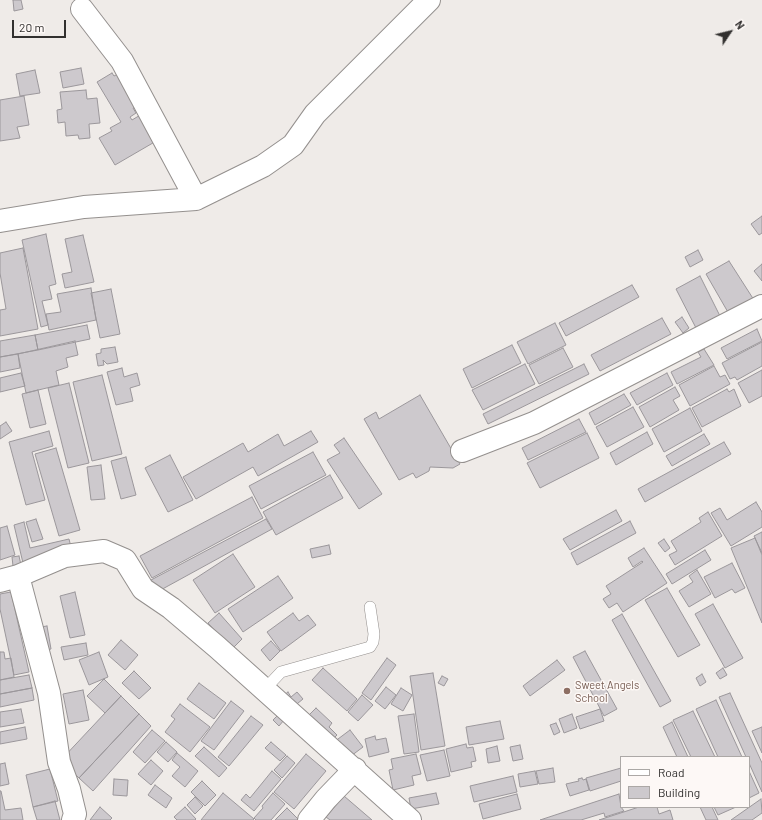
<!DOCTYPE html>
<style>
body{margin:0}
#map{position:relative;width:762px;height:820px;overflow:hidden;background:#efebe8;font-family:Barlow,sans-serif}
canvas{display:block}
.legend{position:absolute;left:620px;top:756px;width:130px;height:52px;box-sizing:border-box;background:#fdf8f6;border:1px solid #aca8a6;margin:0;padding:5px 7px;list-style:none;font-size:12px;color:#32302f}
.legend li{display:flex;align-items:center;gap:8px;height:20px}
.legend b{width:20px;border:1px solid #aca8a6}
.north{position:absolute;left:710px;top:12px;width:40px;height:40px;-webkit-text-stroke:3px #fdf8f6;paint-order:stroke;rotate:55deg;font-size:11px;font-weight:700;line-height:16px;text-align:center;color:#32302f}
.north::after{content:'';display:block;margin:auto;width:14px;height:18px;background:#32302f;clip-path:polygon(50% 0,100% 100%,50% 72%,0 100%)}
.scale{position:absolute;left:12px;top:20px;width:54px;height:18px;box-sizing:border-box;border:2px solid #32302f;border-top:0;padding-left:5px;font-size:12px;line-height:14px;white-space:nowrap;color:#32302f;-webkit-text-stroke:3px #fdf8f6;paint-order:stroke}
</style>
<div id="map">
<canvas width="762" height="820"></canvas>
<ul class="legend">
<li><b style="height:5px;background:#fff"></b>Road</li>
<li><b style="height:11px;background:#cdc9cd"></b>Building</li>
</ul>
<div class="north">N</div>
<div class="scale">20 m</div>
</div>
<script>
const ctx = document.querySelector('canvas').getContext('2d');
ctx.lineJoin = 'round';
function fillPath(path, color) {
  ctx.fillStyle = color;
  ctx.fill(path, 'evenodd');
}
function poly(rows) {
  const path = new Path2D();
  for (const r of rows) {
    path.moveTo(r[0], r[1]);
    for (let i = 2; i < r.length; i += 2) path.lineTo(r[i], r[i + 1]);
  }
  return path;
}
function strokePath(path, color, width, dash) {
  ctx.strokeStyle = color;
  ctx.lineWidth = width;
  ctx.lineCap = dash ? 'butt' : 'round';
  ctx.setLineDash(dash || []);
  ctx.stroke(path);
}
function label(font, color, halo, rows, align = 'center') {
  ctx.font = font + ' Barlow,sans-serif';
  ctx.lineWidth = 3;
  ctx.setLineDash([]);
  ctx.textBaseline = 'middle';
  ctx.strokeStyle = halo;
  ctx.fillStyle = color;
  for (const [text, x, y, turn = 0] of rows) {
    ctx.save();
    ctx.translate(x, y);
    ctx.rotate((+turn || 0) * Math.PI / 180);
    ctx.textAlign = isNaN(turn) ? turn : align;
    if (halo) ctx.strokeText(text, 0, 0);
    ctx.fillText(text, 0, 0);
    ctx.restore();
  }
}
const building = poly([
 [13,0,21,0,23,9,14,11,13,0],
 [81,68,84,84,63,88,60,72,81,68],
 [35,70,40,93,20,96,16,74,35,70],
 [112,73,114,76,120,73,139,104,133,108,136,113,130,117,132,120,142,114,158,140,115,165,99,138,112,131,110,128,121,122,97,82,112,73],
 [86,90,87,99,97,98,100,123,89,124,90,138,79,139,78,135,66,136,65,122,58,123,57,110,62,109,60,92,86,90],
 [24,96,29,125,17,127,20,138,0,141,0,100,24,96],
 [762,216,762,233,759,235,751,224,762,216],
 [46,234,56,284,49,286,52,299,42,301,48,325,41,327,22,240,46,234],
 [83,235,94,282,65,288,62,274,72,272,65,239,83,235],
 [23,248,38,329,0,336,0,310,6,309,0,273,0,253,23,248],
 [698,250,703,260,690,267,685,257,698,250],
 [729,261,754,300,729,314,706,274,729,261],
 [762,264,762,281,754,271,762,264],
 [700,276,720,316,696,328,676,289,700,276],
 [632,285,639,297,566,336,559,323,632,285],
 [91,288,96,320,49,330,46,314,61,312,57,294,91,288],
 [111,289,120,334,100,338,91,293,111,289],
 [682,317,689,328,683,333,675,322,682,317],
 [662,318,671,334,600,371,591,355,662,318],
 [555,323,566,345,528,364,517,342,555,323],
 [87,325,90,339,38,350,35,335,87,325],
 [757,329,762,341,727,359,721,348,757,329],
 [35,335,38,350,0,357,0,341,35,335],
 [75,341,78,355,66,358,68,367,56,371,59,385,26,393,18,354,75,341],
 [762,342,762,366,737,380,735,377,730,379,722,363,762,342],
 [512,345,521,363,472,388,463,369,512,345],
 [115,347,118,362,107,364,103,360,104,365,98,366,96,354,101,353,101,349,115,347],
 [563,348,573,367,539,384,529,365,563,348],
 [704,349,714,365,677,384,671,372,701,357,698,352,704,349],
 [18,354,20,368,0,372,0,357,18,354],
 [525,364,535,384,483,410,472,390,525,364],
 [584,364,589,374,488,424,483,414,584,364],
 [714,366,720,377,725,375,730,384,690,406,679,385,714,366],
 [122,368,124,377,137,373,140,385,130,388,133,401,116,405,107,372,122,368],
 [762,370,762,396,749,403,738,383,762,370],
 [21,373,25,386,0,392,0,378,21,373],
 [667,373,673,385,637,405,630,393,667,373],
 [102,375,122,454,92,461,73,382,102,375],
 [69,383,89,463,68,468,48,388,69,383],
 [675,387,680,396,673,400,679,410,650,427,639,407,675,387],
 [727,389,729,392,734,389,741,406,702,427,692,408,727,389],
 [38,390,46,424,30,428,22,394,38,390],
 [624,394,631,405,595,425,589,413,624,394],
 [420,395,460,464,453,468,430,467,429,471,416,478,413,473,399,480,364,419,376,412,379,419,420,395],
 [633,407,644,427,607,447,596,427,633,407],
 [690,408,702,431,664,452,652,429,690,408],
 [579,419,586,432,528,460,522,448,579,419],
 [6,422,12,431,0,439,0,426,6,422],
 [49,431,53,446,32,452,45,500,26,505,9,442,49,431],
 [311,431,318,442,258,476,253,467,196,499,183,477,243,443,248,452,278,434,284,446,311,431],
 [647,432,653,444,616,465,610,453,647,432],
 [587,433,599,458,540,488,527,463,587,433],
 [704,434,710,444,672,466,666,456,704,434],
 [344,438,382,494,359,509,327,460,340,453,334,445,344,438],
 [724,442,731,454,645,502,638,489,724,442],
 [56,448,80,530,59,536,35,454,56,448],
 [313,452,326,475,261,509,249,486,313,452],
 [170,455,193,500,168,512,145,468,170,455],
 [126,457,136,495,121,499,111,461,126,457],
 [101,465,105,499,91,500,87,467,101,465],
 [330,475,343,498,276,535,263,512,330,475],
 [252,497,263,518,152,578,140,556,252,497],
 [756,502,762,512,762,527,731,546,711,513,720,508,727,520,756,502],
 [616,510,622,521,570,550,563,539,616,510],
 [708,512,722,536,675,565,669,555,677,551,671,541,701,522,699,518,708,512],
 [36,519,43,539,32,542,26,522,36,519],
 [266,519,272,529,157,592,151,580,266,519],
 [630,521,636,533,577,565,571,553,630,521],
 [24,522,30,548,69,539,72,551,23,563,14,525,24,522],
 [7,526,15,555,0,560,0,528,7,526],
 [762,532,762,553,754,536,762,532],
 [755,538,762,555,762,623,731,548,755,538],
 [664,539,670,548,665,552,658,543,664,539],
 [329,545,331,554,312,558,310,549,329,545],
 [644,548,667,583,623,612,617,603,609,608,603,599,611,594,606,586,643,562,642,561,633,567,628,558,644,548],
 [705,550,711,560,672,584,666,574,705,550],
 [233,554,255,587,215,613,193,580,233,554],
 [19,556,21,565,13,566,12,557,19,556],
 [732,563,745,588,735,593,732,589,715,598,704,577,732,563],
 [697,570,711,594,689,607,679,591,693,582,689,576,697,570],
 [278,576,293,598,243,632,228,609,278,576],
 [667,588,700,645,678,657,645,600,667,588],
 [11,592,29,672,14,675,0,609,0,594,11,592],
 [75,592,85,635,70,638,60,596,75,592],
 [713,604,743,658,725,668,695,614,713,604],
 [219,613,242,639,232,649,208,623,219,613],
 [293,613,299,621,308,615,316,625,281,651,267,632,293,613],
 [622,614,671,701,660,707,612,620,622,614],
 [47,626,51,649,39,652,34,628,47,626],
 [121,640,138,655,125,670,108,655,121,640],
 [271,641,280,651,270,661,261,650,271,641],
 [86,643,88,655,64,660,61,647,86,643],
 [585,651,617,709,604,716,573,657,585,651],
 [0,652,4,652,5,659,11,658,14,677,0,680,0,652],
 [99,652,108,677,89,685,79,660,99,652],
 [387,658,396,665,371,700,362,693,387,658],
 [557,660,565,670,530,696,523,686,557,660],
 [323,668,357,699,347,711,312,680,323,668],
 [723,668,727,675,720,679,716,673,723,668],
 [134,671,151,688,139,699,122,683,134,671],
 [433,673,445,746,421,750,410,676,433,673],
 [702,674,706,682,700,686,696,678,702,674],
 [29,675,32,688,0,694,0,680,29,675],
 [442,676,448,679,444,686,438,683,442,676],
 [104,679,121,696,105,713,87,696,104,679],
 [199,683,226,703,214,719,187,699,199,683],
 [386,687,396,695,385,709,375,701,386,687],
 [32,688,34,700,0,707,0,694,32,688],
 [401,688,412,695,403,711,391,704,401,688],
 [83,690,89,720,69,724,63,694,83,690],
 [288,692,291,697,297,692,303,699,292,708,283,696,288,692],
 [730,693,762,763,762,792,749,763,749,757,746,757,719,697,730,693],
 [362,695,373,705,358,721,348,712,362,695],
 [121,696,139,714,79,778,61,760,121,696],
 [716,700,742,757,718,757,696,709,716,700],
 [231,701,244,711,214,750,201,741,231,701],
 [180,704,210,727,190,752,165,732,175,719,171,716,180,704],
 [316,708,332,723,329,727,337,735,330,742,306,718,316,708],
 [21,709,24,723,0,727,0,712,21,709],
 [600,709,604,721,580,729,576,717,600,709],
 [693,711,715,757,691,757,673,720,693,711],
 [139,714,151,726,93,791,79,778,139,714],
 [414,714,419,752,404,754,398,716,414,714],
 [572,714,577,728,564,733,559,719,572,714],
 [278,715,284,720,279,726,273,720,278,715],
 [251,716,263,725,229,766,218,757,251,716],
 [500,721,504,739,469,745,466,727,500,721],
 [672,722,688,757,677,757,663,727,672,722],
 [556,723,560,732,554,735,550,725,556,723],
 [25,727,27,739,0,744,0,732,25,727],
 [762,727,762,753,752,731,762,727],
 [152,730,165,741,145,763,133,752,152,730],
 [350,730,363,747,347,759,334,742,350,730],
 [375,736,376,740,386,738,389,752,369,757,365,739,375,736],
 [166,742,177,752,168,762,157,752,166,742],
 [271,742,286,755,280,761,265,748,271,742],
 [466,744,467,748,473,747,476,761,471,762,472,767,451,772,446,749,466,744],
 [520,745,523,759,513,761,510,747,520,745],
 [497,746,500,761,488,763,486,749,497,746],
 [204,747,227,768,219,777,195,756,204,747],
 [444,750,450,776,427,781,420,755,444,750],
 [177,753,198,771,185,787,172,776,180,767,172,760,177,753],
 [306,754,326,771,294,809,274,792,306,754],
 [416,754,421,774,412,776,414,785,393,790,389,770,393,769,391,759,416,754],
 [287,756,295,763,282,778,274,770,287,756],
 [151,760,163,771,151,785,138,774,151,760],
 [5,763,9,784,0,786,0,764,5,763],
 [553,768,555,782,539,784,536,771,553,768],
 [621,768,621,781,590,791,586,778,621,768],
 [50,769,58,801,33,807,26,775,50,769],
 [272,771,281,779,254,811,241,800,246,794,250,798,272,771],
 [535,771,538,784,520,787,518,774,535,771],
 [749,771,759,793,749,798,749,771],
 [513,776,517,792,474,802,470,786,513,776],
 [582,778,583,780,586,779,589,790,570,796,566,784,579,781,578,779,582,778],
 [114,779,128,780,127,796,113,795,114,779],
 [202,781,216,795,205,806,191,792,202,781],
 [155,785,172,798,166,808,148,795,155,785],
 [0,791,1,791,5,810,21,808,23,820,0,820,0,791],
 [223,793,254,819,253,820,201,820,223,793],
 [273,793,285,804,271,820,256,820,254,818,263,808,262,806,273,793],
 [436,793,439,804,411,809,409,798,436,793],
 [517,794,521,809,483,819,479,804,517,794],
 [619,794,621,807,624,811,605,817,604,813,581,820,540,820,619,794],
 [344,796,372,820,330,820,326,817,344,796],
 [195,797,203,806,195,814,187,805,195,797],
 [761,799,762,813,752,820,731,820,761,799],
 [55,801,60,820,37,820,33,807,55,801],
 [100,807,112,818,110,820,90,820,100,807],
 [185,807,196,819,195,820,177,820,174,817,185,807],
 [639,807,657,807,659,814,670,810,673,820,599,820,639,807],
 [700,807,712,807,718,820,706,820,700,807],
 [714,807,736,807,718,815,714,807],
 [287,808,299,820,275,820,287,808]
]);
fillPath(building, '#cdc9cd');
strokePath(building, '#9b979b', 1);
const service = poly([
 [265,689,281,672,370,647,373,642,374,634,370,607]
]);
const minor = poly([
 [82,9,122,61,196,199],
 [0,221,84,207,196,199,263,166,293,145,315,114,429,0],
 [462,451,534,423,762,306],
 [0,581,18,576],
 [73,820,75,814,69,789,59,762,49,693,18,576,65,556,104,551,125,560,143,589,171,608,217,647,410,820],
 [309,820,326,799,355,769]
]);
strokePath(service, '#94908e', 12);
strokePath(minor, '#94908e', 24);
strokePath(service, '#fff', 11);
strokePath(minor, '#fff', 22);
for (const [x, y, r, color] of [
 [567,691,4,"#8d6e63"]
]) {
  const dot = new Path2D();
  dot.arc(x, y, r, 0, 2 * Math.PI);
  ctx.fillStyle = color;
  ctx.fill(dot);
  strokePath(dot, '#fdf8f6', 1.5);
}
label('11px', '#785e54', '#fdf8f6', [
 ["Sweet Angels",575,685],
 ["School",575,698]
], 'left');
</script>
